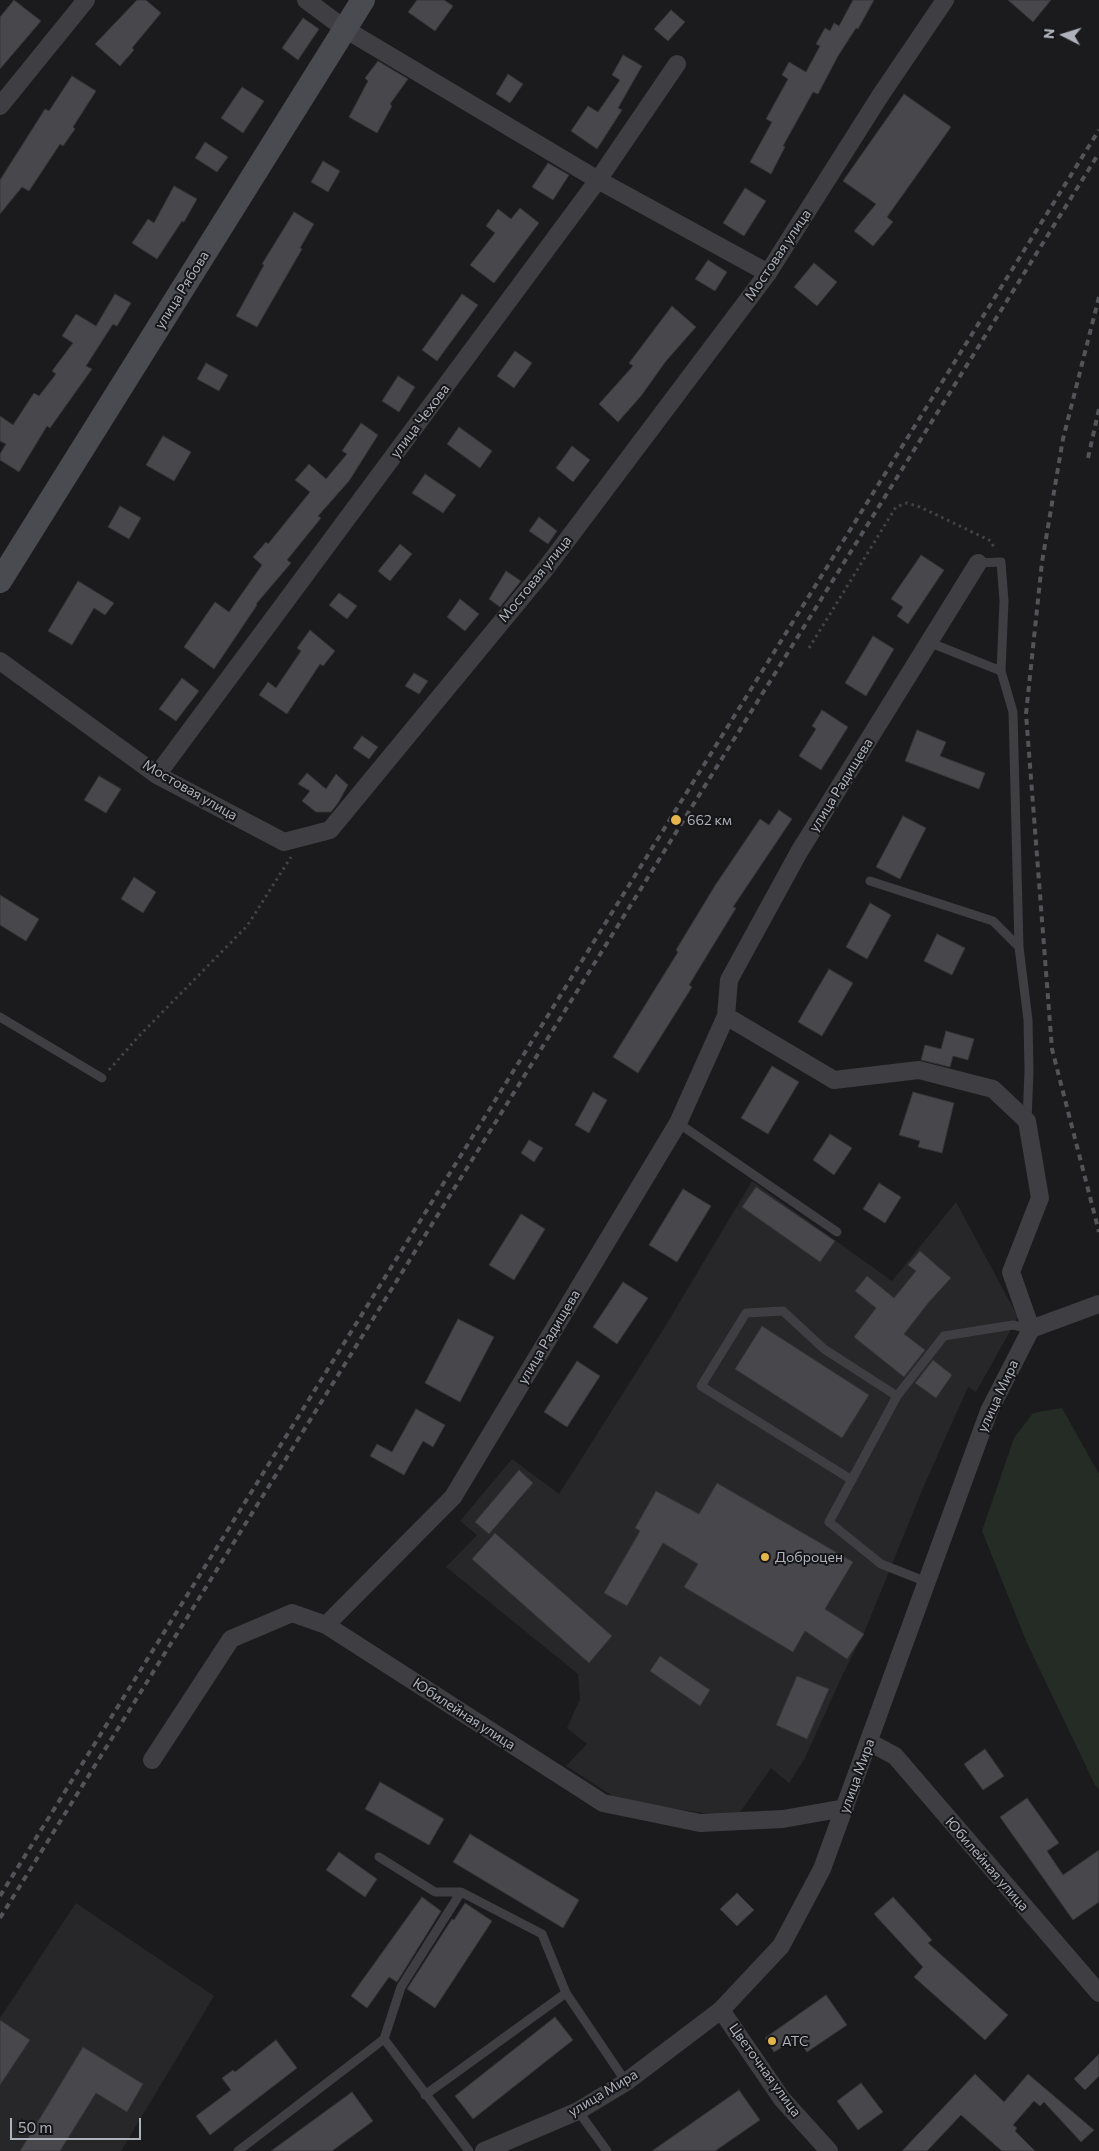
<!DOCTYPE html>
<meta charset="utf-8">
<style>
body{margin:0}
#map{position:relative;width:1099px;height:2151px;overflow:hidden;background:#1b1a1c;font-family:Commissioner,sans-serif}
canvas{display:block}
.north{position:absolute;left:1039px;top:10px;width:50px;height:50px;-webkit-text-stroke:4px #161518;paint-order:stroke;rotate:275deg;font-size:14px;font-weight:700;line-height:20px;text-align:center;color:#aeb2bb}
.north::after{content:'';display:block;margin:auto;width:18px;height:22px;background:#aeb2bb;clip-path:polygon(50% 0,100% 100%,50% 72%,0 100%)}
.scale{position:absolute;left:10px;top:2118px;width:131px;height:22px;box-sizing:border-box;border:2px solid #aeb2bb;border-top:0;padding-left:6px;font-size:15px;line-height:18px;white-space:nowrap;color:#aeb2bb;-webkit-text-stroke:4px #161518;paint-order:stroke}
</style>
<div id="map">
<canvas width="1099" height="2151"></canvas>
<div class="north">N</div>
<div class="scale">50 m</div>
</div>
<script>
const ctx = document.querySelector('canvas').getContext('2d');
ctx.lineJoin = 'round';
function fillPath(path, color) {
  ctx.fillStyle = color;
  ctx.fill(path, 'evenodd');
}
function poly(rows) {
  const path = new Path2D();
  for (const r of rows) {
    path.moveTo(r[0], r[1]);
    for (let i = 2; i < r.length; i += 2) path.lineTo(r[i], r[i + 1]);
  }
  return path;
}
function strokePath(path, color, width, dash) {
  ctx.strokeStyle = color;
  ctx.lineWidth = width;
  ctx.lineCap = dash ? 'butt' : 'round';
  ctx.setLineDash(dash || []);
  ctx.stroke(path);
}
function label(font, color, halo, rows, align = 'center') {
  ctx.font = font + ' Commissioner,sans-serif';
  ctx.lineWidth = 4;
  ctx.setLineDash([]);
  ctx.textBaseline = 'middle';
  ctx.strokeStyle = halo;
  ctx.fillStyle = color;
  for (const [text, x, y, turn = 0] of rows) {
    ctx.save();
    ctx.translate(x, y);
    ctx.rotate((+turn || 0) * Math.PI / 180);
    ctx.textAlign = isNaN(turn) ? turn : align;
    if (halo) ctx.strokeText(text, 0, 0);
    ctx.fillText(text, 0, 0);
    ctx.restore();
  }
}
fillPath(poly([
 [752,1181,892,1281,956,1202,1018,1317,976,1392,968,1387,923,1488,864,1633,843,1674,804,1760,789,1783,771,1768,736,1818,619,1800,566,1766,587,1744,567,1728,580,1699,578,1674,446,1567,477,1535,460,1521,512,1459,559,1494,663,1330],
 [76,1903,214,1996,121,2151,0,2151,0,2018]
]), '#272729');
fillPath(poly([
 [1062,1408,1099,1474,1099,1789,1095,1785,1027,1643,982,1531,1014,1438,1033,1413]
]), '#252c26');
const building = poly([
 [14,0,41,21,0,69,0,17,14,0],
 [137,0,146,0,161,13,132,48,134,50,120,66,95,44,137,0],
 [417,0,444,0,453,6,435,31,408,12,417,0],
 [853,0,874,0,858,29,856,28,838,56,818,94,813,92,783,146,785,147,771,174,750,162,772,122,766,119,788,79,782,75,789,62,806,72,820,46,816,44,825,28,830,31,834,23,839,26,853,0],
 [1008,0,1051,0,1033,22,1008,0],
 [671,10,685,22,668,41,654,29,671,10],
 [303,18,319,29,298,60,282,48,303,18],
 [623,55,642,66,618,108,622,110,597,149,571,131,588,106,598,112,620,80,612,75,623,55],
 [378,61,408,79,390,104,392,106,377,133,349,117,368,81,365,78,378,61],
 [508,74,523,84,510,103,496,94,508,74],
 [72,76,96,91,73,127,75,129,63,146,60,144,29,191,22,187,0,214,0,180,45,109,49,111,72,76],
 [242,87,264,101,243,133,221,118,242,87],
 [904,94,951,127,887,217,893,222,873,246,854,231,876,204,843,181,904,94],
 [205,142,228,157,217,172,195,158,205,142],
 [323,161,340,171,328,192,311,182,323,161],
 [548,163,569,175,553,200,532,187,548,163],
 [174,186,197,199,184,222,182,221,157,259,132,243,148,219,154,223,174,186],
 [745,188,766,201,744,236,723,223,745,188],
 [520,208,539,223,494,283,470,265,495,233,486,226,498,209,511,219,520,208],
 [294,212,314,224,300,248,302,249,257,327,236,316,264,265,262,264,294,212],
 [708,260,727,272,715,291,695,279,708,260],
 [814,263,837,282,817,306,794,287,814,263],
 [115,294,131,303,117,326,113,324,86,366,92,369,50,428,47,426,19,472,0,460,0,454,6,444,0,441,0,416,13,425,34,393,39,396,56,374,52,371,73,343,62,336,76,314,96,326,115,294],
 [462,294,478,305,437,361,422,350,462,294],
 [672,306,696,327,666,361,641,396,618,422,599,404,633,366,629,363,672,306],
 [515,351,532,363,514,388,497,376,515,351],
 [206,363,228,375,219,391,197,379,206,363],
 [398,376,415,387,399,412,382,401,398,376],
 [361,423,378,435,349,481,318,516,321,518,287,560,291,563,256,604,257,605,214,669,184,647,215,602,229,612,262,565,253,557,266,542,268,544,310,492,295,480,309,464,326,479,347,454,342,451,361,423],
 [459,427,492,451,480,468,447,444,459,427],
 [163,436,191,452,174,481,146,465,163,436],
 [572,446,590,460,573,482,556,468,572,446],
 [425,474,456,495,443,513,412,493,425,474],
 [120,506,141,518,129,539,108,527,120,506],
 [539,517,557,531,548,544,529,531,539,517],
 [400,544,412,554,390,581,378,571,400,544],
 [921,555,944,570,908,624,897,616,903,607,891,599,921,555],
 [506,571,521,581,500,607,489,599,506,571],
 [78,581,114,603,105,615,94,608,72,645,48,631,78,581],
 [339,593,357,606,347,619,329,605,339,593],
 [460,599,479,614,465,631,447,617,460,599],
 [310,630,335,651,323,666,320,664,287,714,259,695,268,682,276,688,301,651,297,648,310,630],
 [873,636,894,649,866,696,845,683,873,636],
 [414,673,428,681,419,694,405,686,414,673],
 [182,678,199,691,176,721,159,709,182,678],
 [822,710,848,727,821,770,799,756,816,729,812,726,822,710],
 [917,730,946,742,940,756,985,773,979,789,905,761,917,730],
 [362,736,378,747,369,759,353,748,362,736],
 [307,773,326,789,336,774,348,785,338,803,331,812,316,812,302,801,310,791,298,784,307,773],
 [99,776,121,789,106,813,84,800,99,776],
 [779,810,792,819,733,907,736,908,689,985,692,987,638,1073,613,1057,678,952,676,950,716,884,760,819,769,825,779,810],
 [903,816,926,828,900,879,876,867,903,816],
 [134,877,156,892,143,913,121,899,134,877],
 [0,895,39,919,26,941,0,925,0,895],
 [870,903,891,915,867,959,846,947,870,903],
 [937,934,965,948,952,975,924,961,937,934],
 [829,969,853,983,822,1036,798,1022,829,969],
 [946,1031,974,1039,968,1060,953,1056,950,1067,921,1060,925,1045,941,1049,946,1031],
 [772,1066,799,1082,768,1134,741,1118,772,1066],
 [593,1092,607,1100,589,1133,575,1125,593,1092],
 [913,1092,954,1103,942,1153,918,1147,920,1141,899,1135,913,1092],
 [830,1134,852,1148,834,1175,813,1160,830,1134],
 [529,1140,543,1148,534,1162,521,1153,529,1140],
 [879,1183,901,1197,885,1223,863,1209,879,1183],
 [756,1187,835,1241,820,1262,742,1207,756,1187],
 [683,1189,711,1206,677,1262,649,1245,683,1189],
 [521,1214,545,1229,514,1280,489,1265,521,1214],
 [920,1251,951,1278,929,1302,904,1334,925,1350,904,1377,854,1337,876,1308,855,1291,867,1276,894,1298,916,1271,908,1265,920,1251],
 [623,1282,648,1298,617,1344,593,1327,623,1282],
 [458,1319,494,1337,460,1402,425,1383,458,1319],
 [762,1326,869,1395,842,1438,735,1369,762,1326],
 [933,1360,952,1375,936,1398,915,1383,933,1360],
 [577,1361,600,1376,567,1427,544,1412,577,1361],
 [416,1409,445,1425,433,1447,423,1441,404,1475,370,1456,377,1444,392,1452,416,1409],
 [519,1470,533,1483,489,1534,475,1522,519,1470],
 [717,1483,853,1562,825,1609,864,1634,847,1659,805,1631,793,1652,684,1587,698,1564,663,1543,627,1606,604,1593,640,1531,635,1528,656,1491,699,1514,717,1483],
 [495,1533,612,1636,589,1663,472,1559,495,1533],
 [660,1656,710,1690,700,1706,650,1671,660,1656],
 [797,1676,829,1689,807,1739,776,1725,797,1676],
 [985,1749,1004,1776,983,1790,964,1764,985,1749],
 [380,1782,444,1819,429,1845,365,1809,380,1782],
 [1027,1798,1059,1843,1047,1851,1063,1875,1099,1850,1099,1902,1073,1920,1000,1817,1027,1798],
 [470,1834,579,1900,563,1928,453,1862,470,1834],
 [339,1852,377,1879,365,1897,326,1870,339,1852],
 [737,1893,754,1910,737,1926,720,1909,737,1893],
 [422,1897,441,1911,397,1982,389,1977,367,2008,351,1996,422,1897],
 [893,1897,932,1940,928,1943,1008,2015,985,2040,914,1977,923,1967,874,1914,893,1897],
 [465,1903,492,1921,435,2008,407,1989,452,1919,454,1920,465,1903],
 [826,1995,847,2025,807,2052,797,2038,774,2052,765,2038,826,1995],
 [555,2017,573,2040,473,2119,455,2096,555,2017],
 [0,2020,30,2040,0,2085,0,2020],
 [276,2040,297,2068,210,2135,196,2116,231,2090,222,2078,233,2070,235,2072,276,2040],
 [83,2047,143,2084,127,2112,96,2093,60,2151,20,2151,83,2047],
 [1099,2054,1099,2076,1085,2090,1074,2079,1099,2054],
 [975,2074,1004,2102,1028,2074,1094,2130,1081,2142,1044,2102,1040,2106,1034,2101,1013,2125,1017,2128,1015,2131,1035,2151,1002,2151,961,2115,927,2151,902,2151,975,2074],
 [861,2083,883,2112,858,2130,837,2101,861,2083],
 [739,2090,760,2120,715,2151,652,2151,739,2090],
 [352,2092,373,2121,332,2151,271,2151,352,2092]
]);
fillPath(building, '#48484c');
strokePath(building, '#353538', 1);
strokePath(poly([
 [809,648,896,507,907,503,920,507,991,541,995,550],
 [109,1070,139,1036,247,926,291,857]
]), '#424348', 3, [2.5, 4]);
strokePath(poly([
 [978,563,1001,562,1004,601,1001,671,1013,712,1019,947,1028,1020,1029,1071,1027,1121],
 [931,643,1001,671],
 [870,881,993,921,1019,947],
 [0,1017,102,1078],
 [678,1123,837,1232],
 [852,1480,701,1386,746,1313,783,1311,824,1349,897,1396],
 [927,1582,881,1564,829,1522,897,1396,944,1336,1013,1325,1031,1329],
 [379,1857,435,1892,461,1892,542,1934,566,1993,626,2082],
 [384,2039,401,1987,461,1892],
 [425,2095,566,1993],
 [578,2111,607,2151],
 [238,2151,384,2039,469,2151]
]), '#3e3e43', 9);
strokePath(poly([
 [306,0,345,29,598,180,768,273],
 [0,106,86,0],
 [0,661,157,775,284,842,330,830,546,568,768,273,880,96,945,0],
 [157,775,598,180,677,64],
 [726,1016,729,980,799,852,978,563],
 [326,1625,453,1497,678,1123,726,1016,834,1080,919,1070,993,1089,1027,1121,1040,1198,1011,1272,1031,1329],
 [869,1742,895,1756,1099,1993],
 [152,1760,231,1639,292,1613,326,1625,603,1803,700,1823,783,1819,845,1808],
 [721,2010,782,2099,829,2151],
 [484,2151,578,2111,626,2082,721,2010,781,1946,822,1869,989,1411,1031,1329,1099,1304]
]), '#3e3e43', 18);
strokePath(poly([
 [0,581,363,0]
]), '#4a4b51', 24);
strokePath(poly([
 [1099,297,1063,439,1042,562,1026,714,1052,1049,1099,1232],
 [1088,458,1099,409],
 [0,1896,1099,130],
 [0,1918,1099,153]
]), '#53545a', 4, [6, 5]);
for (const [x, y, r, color] of [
 [676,820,6,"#e4b54b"],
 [765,1557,5,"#e4b54b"],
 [772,2041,5,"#e4b54b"]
]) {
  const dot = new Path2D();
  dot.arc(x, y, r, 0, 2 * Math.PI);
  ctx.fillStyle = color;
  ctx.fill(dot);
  strokePath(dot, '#161518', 2);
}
label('14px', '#aeb2bb', '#161518', [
 ["Мостовая улица",778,255,-56],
 ["улица Рябова",182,290,-58],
 ["улица Чехова",420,421,-53],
 ["Мостовая улица",535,579,-51],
 ["улица Радищева",841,785,-58],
 ["Мостовая улица",190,790,30],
 ["улица Радищева",549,1337,-59],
 ["улица Мира",998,1396,-65],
 ["Юбилейная улица",464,1714,33],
 ["улица Мира",857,1776,-70],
 ["Юбилейная улица",987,1864,49],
 ["Цветочная улица",765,2070,54],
 ["улица Мира",603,2093,-31]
]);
label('14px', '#aeb2bb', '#161518', [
 ["662 км",687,820],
 ["Доброцен",775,1557],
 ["АТС",782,2041]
], 'left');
</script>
